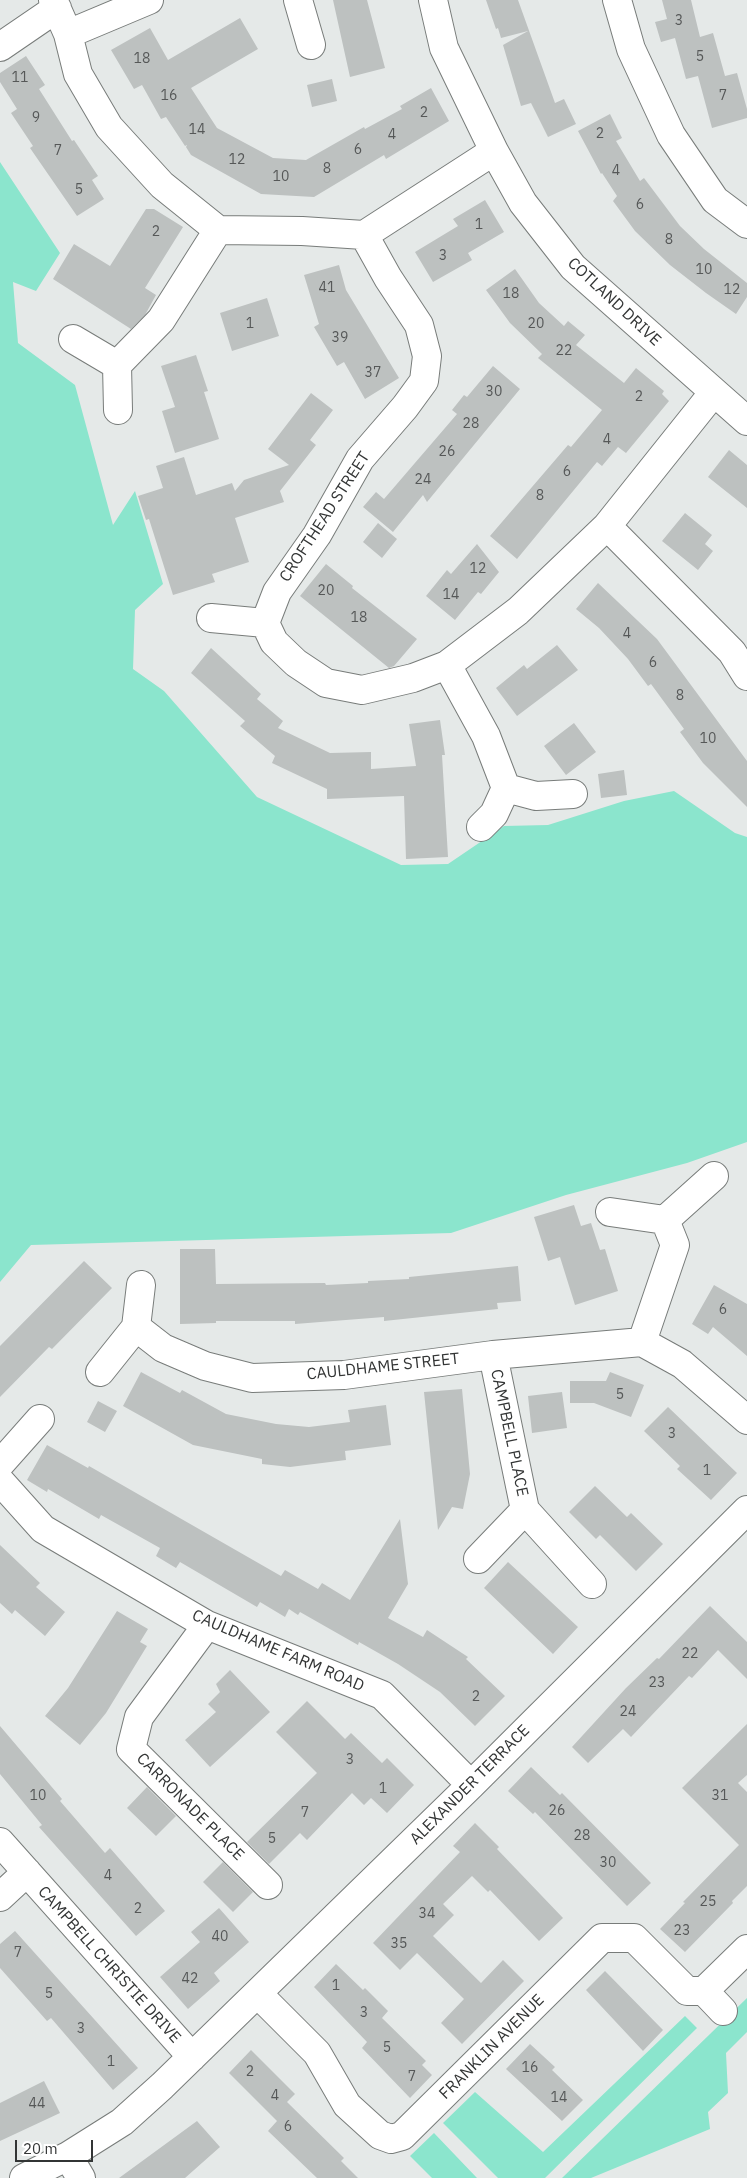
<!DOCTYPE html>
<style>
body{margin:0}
#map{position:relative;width:747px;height:2178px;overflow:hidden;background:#e5e9e8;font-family:"IBM Plex Sans",sans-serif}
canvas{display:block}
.scale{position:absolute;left:15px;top:2140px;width:78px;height:22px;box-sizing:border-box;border:2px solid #333535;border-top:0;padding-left:6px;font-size:15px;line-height:18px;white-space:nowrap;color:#333535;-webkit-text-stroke:4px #fff;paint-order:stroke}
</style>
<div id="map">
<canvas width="747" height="2178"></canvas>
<div class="scale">20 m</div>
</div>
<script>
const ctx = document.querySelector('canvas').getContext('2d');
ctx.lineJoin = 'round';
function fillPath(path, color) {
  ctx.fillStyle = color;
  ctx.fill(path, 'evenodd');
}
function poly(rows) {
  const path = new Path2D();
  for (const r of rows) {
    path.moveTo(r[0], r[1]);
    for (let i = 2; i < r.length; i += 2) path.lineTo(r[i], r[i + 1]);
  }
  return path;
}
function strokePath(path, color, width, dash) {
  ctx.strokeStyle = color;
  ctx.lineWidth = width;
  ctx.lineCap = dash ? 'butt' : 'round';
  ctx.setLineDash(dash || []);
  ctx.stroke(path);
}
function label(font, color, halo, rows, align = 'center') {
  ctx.font = font + ' "IBM Plex Sans",sans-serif';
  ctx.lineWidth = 4.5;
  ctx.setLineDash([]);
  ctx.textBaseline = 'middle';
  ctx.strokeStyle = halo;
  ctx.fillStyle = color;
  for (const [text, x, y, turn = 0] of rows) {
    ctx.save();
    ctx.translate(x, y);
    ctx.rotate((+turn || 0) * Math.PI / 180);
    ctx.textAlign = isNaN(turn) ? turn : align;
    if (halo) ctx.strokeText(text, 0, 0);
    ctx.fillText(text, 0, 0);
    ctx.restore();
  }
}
fillPath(poly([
 [0,162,60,253,36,291,13,282,18,343,75,385,113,525,135,491,163,584,135,610,133,669,164,691,257,797,401,865,448,864,504,826,548,825,624,801,674,791,735,833,747,837,747,1142,687,1163,566,1195,451,1233,31,1245,0,1282],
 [747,1998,747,2032,726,2053,728,2093,708,2112,710,2129,591,2178,562,2178],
 [685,2016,697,2028,545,2178,498,2178,443,2123,475,2092,543,2152],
 [434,2133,477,2178,432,2178,410,2156]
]), '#8be5cd');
fillPath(poly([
 [333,0,367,0,385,68,350,77],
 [486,0,518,0,555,103,564,99,576,124,548,137,531,103,521,106,503,45,528,31,501,38,498,28,496,29],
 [662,0,691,0,700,37,713,33,725,76,737,73,747,109,747,118,712,128,698,76,686,79,675,38,661,42,655,22,667,19],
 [240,18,258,49,191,88,217,128,273,158,306,160,364,127,365,129,402,109,400,106,431,88,449,121,386,159,384,155,314,197,261,194,191,155,186,147,187,145,185,146,166,117,161,119,142,85,134,89,111,50,150,28,168,60],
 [26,56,45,85,39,89,72,141,74,140,98,176,92,180,104,199,77,216,30,148,33,146,11,113,17,109,0,82,0,73],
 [332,79,337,101,312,107,307,85],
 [610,114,622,138,616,141,640,181,644,178,680,226,704,249,747,283,747,297,736,314,706,293,670,265,635,231,613,201,617,196,602,173,601,174,578,131],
 [485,200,504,232,468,253,472,260,433,282,415,252,458,226,453,219],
 [146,209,154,209,183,227,145,288,156,295,145,315,131,329,53,279,74,244,110,266],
 [339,265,346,290,399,378,365,399,344,362,337,366,314,327,319,324,304,275],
 [515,269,539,303,564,326,568,321,585,335,576,345,624,383,636,368,664,391,662,394,669,401,626,453,618,447,602,466,597,462,517,559,490,536,568,445,571,447,602,410,538,358,542,354,510,323,486,290],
 [267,298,279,336,232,351,220,313],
 [196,355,208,391,204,392,219,439,175,453,162,411,175,407,161,366],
 [493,366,520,389,427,502,423,495,393,532,363,507,376,492,384,499,457,414,452,410,464,395,467,397],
 [311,393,333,410,310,440,316,445,280,491,284,502,235,518,249,562,212,574,215,582,173,595,149,519,146,520,138,496,163,488,156,466,184,457,196,495,232,483,235,491,244,480,289,465,268,449],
 [729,450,747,465,747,508,708,477],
 [685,513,712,535,705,544,713,551,698,570,662,541],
 [378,523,397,539,382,558,363,542],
 [477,544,499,572,481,594,478,592,455,620,426,596,447,570,451,574],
 [326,564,353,586,352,588,417,639,394,666,389,668,300,596],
 [598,583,657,639,747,761,747,807,703,763,680,732,684,729,651,684,648,686,628,659,599,628,576,609],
 [557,645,578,670,517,716,496,688,524,665,527,669],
 [211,648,261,694,257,699,283,721,278,728,330,753,371,752,371,769,416,766,409,724,440,720,445,755,442,755,448,857,406,859,404,796,327,799,327,789,272,763,275,756,240,726,245,721,191,673],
 [574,723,596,752,566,775,544,746],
 [624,770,627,795,601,798,598,774],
 [574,1205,581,1226,591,1223,600,1250,605,1249,618,1291,575,1305,560,1257,548,1261,534,1217],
 [180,1249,215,1249,216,1284,325,1283,326,1285,368,1283,368,1281,409,1279,409,1277,518,1266,521,1301,497,1303,498,1309,384,1321,384,1317,295,1324,295,1321,216,1321,216,1323,180,1324],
 [84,1261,112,1288,52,1349,49,1347,0,1397,0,1346],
 [714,1285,747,1304,747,1356,713,1327,708,1334,692,1324],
 [141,1372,180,1393,182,1390,226,1414,276,1424,309,1427,350,1422,348,1410,386,1405,391,1445,345,1451,346,1460,290,1467,262,1464,262,1459,193,1445,123,1406],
 [610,1372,644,1385,631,1417,594,1403,570,1403,570,1381,606,1381],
 [462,1389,470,1474,463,1509,452,1507,438,1530,424,1392],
 [562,1392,567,1428,532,1433,528,1396],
 [98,1401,117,1411,105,1432,87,1422],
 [668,1407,737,1473,711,1500,677,1469,680,1466,644,1431],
 [47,1445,88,1468,89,1466,281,1576,285,1570,318,1589,322,1583,350,1600,400,1519,408,1584,388,1618,423,1637,427,1630,468,1657,466,1659,505,1696,475,1726,440,1692,398,1664,359,1642,358,1645,300,1612,298,1615,289,1609,285,1617,260,1602,257,1607,180,1562,176,1568,156,1556,160,1548,101,1515,99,1519,48,1489,47,1492,27,1480],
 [595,1486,627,1517,631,1513,663,1544,636,1571,600,1535,596,1539,569,1512],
 [0,1545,40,1583,36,1587,65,1612,45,1636,15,1610,12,1614,0,1603],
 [508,1562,578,1627,553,1654,484,1588],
 [710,1606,747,1642,747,1679,718,1650,692,1678,689,1676,631,1737,623,1729,588,1763,572,1747,626,1688,657,1658,659,1659],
 [117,1611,148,1629,140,1642,147,1646,106,1713,80,1745,45,1716,68,1688],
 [230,1670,270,1712,210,1767,185,1740,216,1712,208,1704,220,1692,216,1684],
 [307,1701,345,1739,351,1733,382,1763,387,1758,414,1785,387,1813,371,1798,364,1805,352,1793,307,1840,300,1833,269,1864,247,1842,317,1773,276,1732],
 [747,1724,747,1775,738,1783,747,1792,747,1886,732,1901,733,1903,685,1952,660,1929,685,1903,683,1902,739,1845,682,1788],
 [0,1726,62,1799,60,1801,105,1853,110,1848,165,1911,136,1936,39,1827,42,1825,0,1774],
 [531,1767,560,1795,562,1793,651,1883,627,1906,535,1812,533,1814,508,1791],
 [147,1787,176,1816,156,1836,127,1808],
 [475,1823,499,1847,497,1849,563,1918,539,1941,490,1890,488,1892,472,1876,443,1904,454,1915,433,1936,481,1983,503,1960,524,1981,462,2044,441,2023,464,1999,417,1953,400,1970,373,1943,460,1852,453,1846],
 [223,1862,253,1892,233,1912,203,1882],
 [219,1908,249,1942,214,1973,220,1981,188,2009,160,1977,200,1942,191,1932],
 [15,1931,138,2068,113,2090,51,2018,47,2021,0,1968,0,1944],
 [336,1964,363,1990,365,1988,388,2011,382,2018,426,2061,422,2065,432,2075,410,2098,362,2048,367,2042,314,1987],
 [605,1971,663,2030,643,2051,586,1990],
 [530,2044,555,2067,552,2070,583,2100,562,2121,506,2069],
 [251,2050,295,2094,287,2102,344,2158,341,2161,358,2178,317,2178,268,2131,277,2121,229,2073],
 [44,2081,60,2113,0,2141,0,2103],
 [197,2121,220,2147,185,2178,119,2178]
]), '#bdc1c0');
const minor = poly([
 [53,0,68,34,78,74,109,127,162,185,218,230,302,231,364,235,494,151],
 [298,0,311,45],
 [433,0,444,48,494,151,523,203,573,267,747,421],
 [617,0,631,49,671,135,715,200,747,224],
 [68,34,149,0],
 [0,47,57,8],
 [364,235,388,278,419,325,427,356,424,381,405,407,360,459,317,535,277,592,265,623,274,642,296,663,326,683,362,690,413,678,447,665,518,611,607,526,714,392],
 [73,339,117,365,161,320,218,230],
 [117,365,118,410],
 [607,526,732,652,747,676],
 [211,618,265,623],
 [447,665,486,736,506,788,536,796,573,794],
 [481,827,494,814,506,788],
 [610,1212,665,1220,675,1245,642,1342],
 [665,1220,714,1176],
 [136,1327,141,1285],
 [493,1355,525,1510,592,1584],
 [100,1372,136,1327,163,1348,205,1366,252,1378,344,1375,493,1355,642,1342,682,1364,747,1420],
 [0,1464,40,1419],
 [0,1481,43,1529,207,1625,382,1695,471,1785],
 [478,1559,525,1510],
 [207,1625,139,1717,131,1749,268,1885],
 [0,1842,192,2057],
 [0,1897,27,1872],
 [704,1991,723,2011],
 [258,1994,317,2053,347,2105,380,2135,391,2139,402,2136,602,1938,634,1938,687,1991,704,1991,747,1949],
 [68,2156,81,2178],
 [24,2178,68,2156,122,2122,162,2086,471,1785,747,1510]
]);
strokePath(minor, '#787c7a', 30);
strokePath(minor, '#fff', 28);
label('14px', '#565858', null, [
 ["3",679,21],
 ["5",700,57],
 ["18",142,59],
 ["11",20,78],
 ["16",169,96],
 ["7",723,96],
 ["2",424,113],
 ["9",36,118],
 ["14",197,130],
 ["2",600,134],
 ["4",392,135],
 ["6",358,150],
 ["7",58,151],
 ["12",237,160],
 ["8",327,169],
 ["4",616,171],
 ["10",281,177],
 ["5",79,190],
 ["6",640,205],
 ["1",479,225],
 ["2",156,232],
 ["8",669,240],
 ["3",443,256],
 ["10",704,270],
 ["41",327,288],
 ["12",732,290],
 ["18",511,294],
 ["1",250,324],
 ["20",536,324],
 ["39",340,338],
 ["22",564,351],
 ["37",373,373],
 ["30",494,392],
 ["2",639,397],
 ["28",471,424],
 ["4",607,440],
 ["26",447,452],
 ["6",567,472],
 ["24",423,480],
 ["8",540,496],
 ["12",478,569],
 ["20",326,591],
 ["14",451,595],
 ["18",359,618],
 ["4",627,634],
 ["6",653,663],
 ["8",680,696],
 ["10",708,739],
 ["6",723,1310],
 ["5",620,1395],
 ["3",672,1434],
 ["1",707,1471],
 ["22",690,1654],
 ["23",657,1683],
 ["2",476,1697],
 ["24",628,1712],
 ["3",350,1760],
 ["1",383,1789],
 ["10",38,1796],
 ["31",720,1796],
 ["26",557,1811],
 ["7",305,1813],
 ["28",582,1836],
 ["5",272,1839],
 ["30",608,1863],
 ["4",108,1876],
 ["25",708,1902],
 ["2",138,1909],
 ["34",427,1914],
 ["23",682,1931],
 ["40",220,1937],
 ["35",399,1944],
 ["7",18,1953],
 ["42",190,1979],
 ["1",336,1986],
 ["5",49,1994],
 ["3",364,2013],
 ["3",81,2029],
 ["5",387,2048],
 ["1",111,2062],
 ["16",530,2068],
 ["2",250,2072],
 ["7",412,2077],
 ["4",275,2096],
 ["14",559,2098],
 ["44",37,2104],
 ["6",288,2127]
]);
label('16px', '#333535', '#fff', [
 ["COTLAND DRIVE",614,302,43],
 ["CROFTHEAD STREET",325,517,-57],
 ["CAULDHAME STREET",383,1367,-6],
 ["CAMPBELL PLACE",509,1433,78],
 ["CAULDHAME FARM ROAD",278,1651,23],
 ["ALEXANDER TERRACE",470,1785,-45],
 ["CARRONADE PLACE",190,1807,45],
 ["CAMPBELL CHRISTIE DRIVE",109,1965,48],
 ["FRANKLIN AVENUE",492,2047,-45]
]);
</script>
